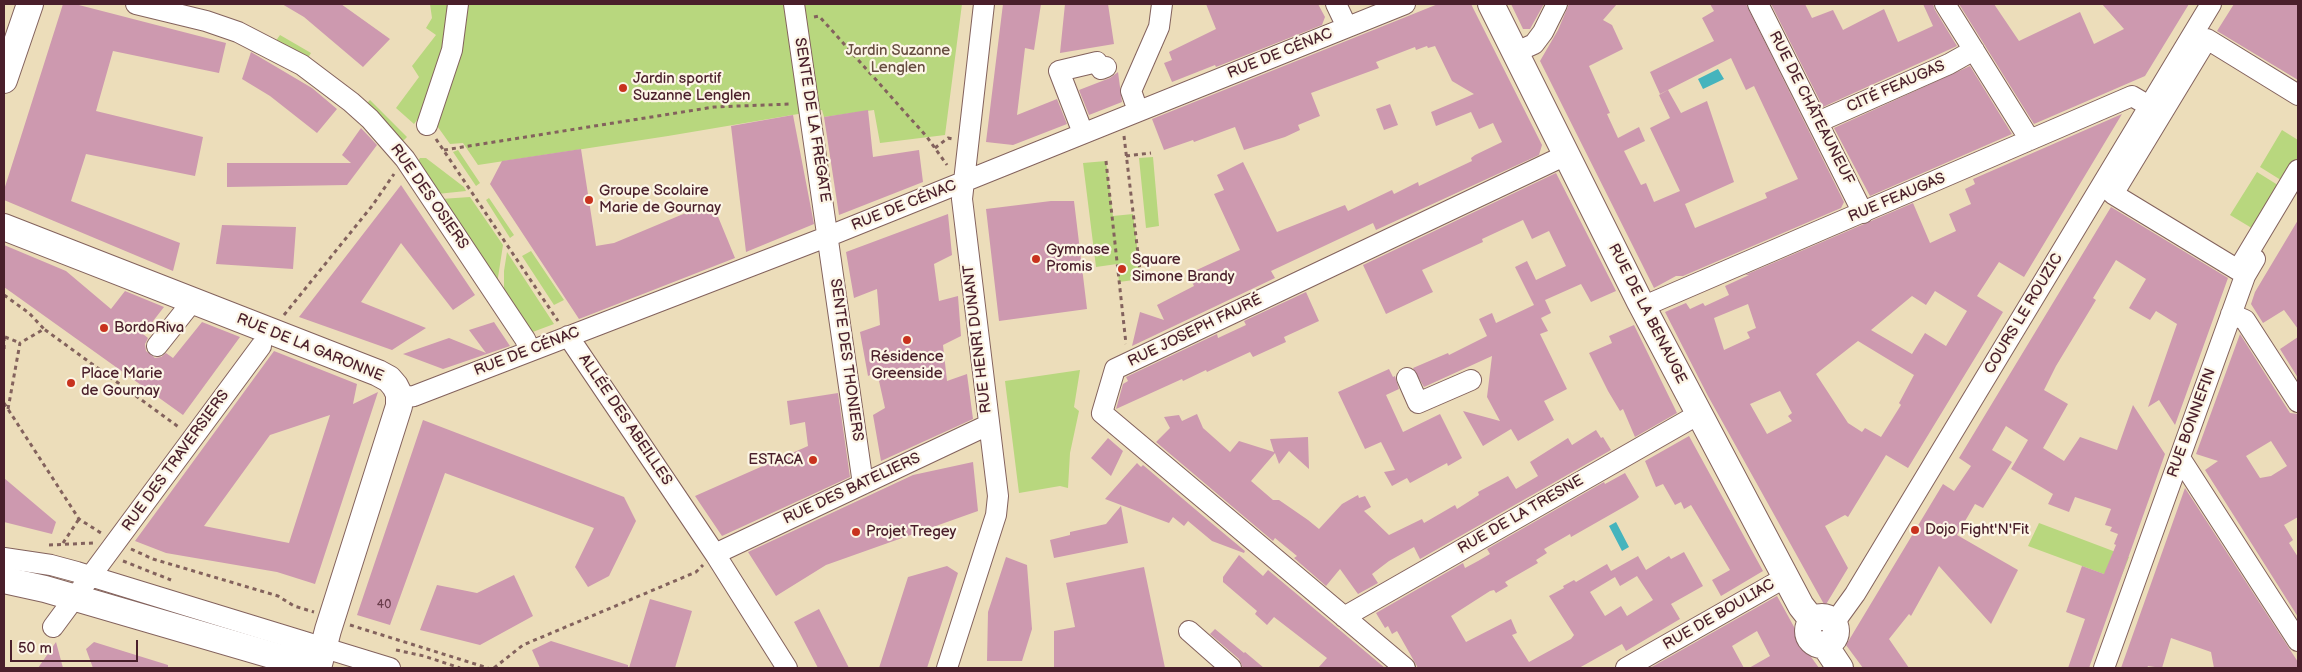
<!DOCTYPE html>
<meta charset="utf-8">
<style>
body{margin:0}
#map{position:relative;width:2302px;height:672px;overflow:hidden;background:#ecddba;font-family:"Balsamiq Sans",sans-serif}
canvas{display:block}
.frame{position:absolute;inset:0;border:5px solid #4a1f2b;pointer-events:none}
.scale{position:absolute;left:10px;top:640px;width:128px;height:22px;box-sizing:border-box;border:2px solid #4a1f2b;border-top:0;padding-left:6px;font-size:15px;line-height:18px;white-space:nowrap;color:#4a1f2b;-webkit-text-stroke:4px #fcf5e5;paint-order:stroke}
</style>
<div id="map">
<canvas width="2302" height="672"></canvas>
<div class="frame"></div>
<div class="scale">50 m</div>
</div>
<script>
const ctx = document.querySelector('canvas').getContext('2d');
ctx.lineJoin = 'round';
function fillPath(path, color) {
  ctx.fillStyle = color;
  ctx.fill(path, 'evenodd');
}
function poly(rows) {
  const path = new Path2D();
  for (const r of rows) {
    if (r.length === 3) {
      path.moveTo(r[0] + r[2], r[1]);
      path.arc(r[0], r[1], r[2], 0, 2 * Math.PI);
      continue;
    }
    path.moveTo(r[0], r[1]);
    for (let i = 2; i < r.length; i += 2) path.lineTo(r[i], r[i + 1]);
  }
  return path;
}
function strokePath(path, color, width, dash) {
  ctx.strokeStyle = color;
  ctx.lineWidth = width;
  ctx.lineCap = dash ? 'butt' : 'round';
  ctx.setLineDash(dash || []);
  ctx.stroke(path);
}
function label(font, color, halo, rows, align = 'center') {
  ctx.font = font + ' "Balsamiq Sans",sans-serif';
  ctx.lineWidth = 4.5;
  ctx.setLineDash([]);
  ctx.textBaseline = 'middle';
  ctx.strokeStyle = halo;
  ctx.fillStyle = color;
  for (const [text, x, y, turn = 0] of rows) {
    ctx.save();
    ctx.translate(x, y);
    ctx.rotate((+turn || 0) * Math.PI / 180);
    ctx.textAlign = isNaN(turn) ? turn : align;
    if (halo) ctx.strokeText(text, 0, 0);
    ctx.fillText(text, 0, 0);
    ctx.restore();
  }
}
fillPath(poly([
 [430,4,962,4,945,135,880,143,874,110,824,117,822,110,668,136,478,165,463,143,450,144,425,109,414,124,396,108,419,77,412,66,436,35,426,28,432,18],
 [280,35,311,53,306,61,275,42],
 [370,100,407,137,401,143,365,105],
 [2282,130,2298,140,2298,158,2284,182,2260,167],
 [458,150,480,183,476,186,453,152],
 [1153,157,1159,226,1146,228,1139,158],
 [420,158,426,158,464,187,466,191,437,194,417,162],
 [1106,161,1113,216,1133,214,1141,279,1119,282,1117,264,1096,267,1083,163],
 [2257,172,2281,187,2255,230,2230,215],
 [470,197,503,245,497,284,441,199],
 [489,198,514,235,510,238,486,200],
 [531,251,564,300,554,305,522,256],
 [507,252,554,324,530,333,504,294,504,271],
 [1080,370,1074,407,1079,411,1070,453,1068,488,1060,486,1019,493,1005,381],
 [2039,523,2129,557,2120,580,2028,546]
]), '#b8d77e');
fillPath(poly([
 [1718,69,1724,79,1703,89,1698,79],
 [1616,522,1629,547,1622,551,1609,526]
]), '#45b4bd');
fillPath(poly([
 [63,4,75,4,226,43,219,73,113,51,96,111,203,137,195,176,86,154,71,201,180,243,173,271,4,200,4,190],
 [282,4,341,4,390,39,363,67,304,17],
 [1003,4,1041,4,1034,50,1025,48,1017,115,1057,99,1067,124,1013,145,986,142],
 [1065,4,1108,4,1114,44,1060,53],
 [1206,4,1318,4,1325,17,1322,25,1216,67,1215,65,1172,82,1164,63,1172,60,1169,52,1216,29],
 [1438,4,1471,4,1542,145,1539,155,1376,230,1373,223,1271,271,1275,278,1132,346,1140,312,1164,320,1157,305,1194,286,1188,274,1240,250,1214,194,1224,190,1217,175,1243,162,1277,232,1345,205,1348,211,1392,190,1394,194,1418,182,1419,186,1472,161,1471,158,1475,155,1502,142,1493,123,1479,129,1471,112,1436,126,1431,112,1474,94,1452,81,1435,46,1428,48,1427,46,1416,50,1415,47,1376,62,1379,68,1311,93,1320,116,1298,125,1300,130,1285,137,1244,150,1235,127,1194,142,1193,140,1164,150,1152,119],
 [1511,4,1544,4,1530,29,1523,29],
 [1569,4,1617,4,1603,20,1612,25,1623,49,1589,66,1610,113,1607,114,1618,138,1639,127,1645,141,1624,151,1641,185,1646,183,1654,202,1680,191,1650,128,1670,118,1659,95,1668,90,1681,113,1707,101,1734,182,1685,204,1695,228,1767,198,1765,193,1798,179,1754,86,1746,90,1731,58,1660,94,1650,72,1714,41,1702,18,1714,11,1710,4,1746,4,1844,202,1841,208,1683,276,1676,276,1654,288,1540,61,1558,30],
 [1771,4,1805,4,1812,18,1833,10,1843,30,1884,9,1898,42,1933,26,1923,4,1933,4,1935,10,1957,46,1823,107],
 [1959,4,1994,4,2019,41,2080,12,2094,44,2124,29,2102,4,2189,4,2145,76,2034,124],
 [2234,4,2298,4,2298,80,2217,31],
 [251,52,312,88,337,109,317,133,270,96,242,79],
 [1970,66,2012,134,1870,196,1834,128],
 [1118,72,1122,102,1089,115,1079,90,1110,78],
 [1390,104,1398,125,1384,130,1376,109],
 [868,110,873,157,919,150,923,182,839,215,824,117],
 [2122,114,2024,277,1999,262,1977,296,2003,312,1908,468,1886,455,1848,517,1845,515,1825,526,1848,568,1825,606,1708,396,1665,312,1686,303,1690,309,1703,303,1705,306,1729,295,1725,286,1749,275,1745,275,1913,203,1930,243,1956,231,1949,214,1971,204,1965,189,1975,184,1973,179],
 [1935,291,1967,311,1946,346,1925,333,1912,354,1871,330,1912,296,1926,305],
 [1748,304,1756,328,1747,332,1750,338,1724,350,1714,318],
 [1858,341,1914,375,1899,403,1901,405,1881,437,1865,428,1862,432,1848,423,1816,374],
 [1780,391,1792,413,1788,416,1792,421,1767,434,1750,404],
 [793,115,814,224,746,252,731,126],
 [361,128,377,145,347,185,227,187,227,163,351,163,342,155],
 [581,149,596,246,614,243,712,202,735,258,579,319,490,184,502,161],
 [1556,173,1616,291,1591,302,1581,284,1545,300,1551,313,1541,318,1548,331,1540,334,1567,389,1544,401,1554,420,1518,441,1511,429,1483,446,1463,411,1500,421,1487,397,1492,356,1424,387,1413,368,1448,353,1449,355,1487,336,1479,319,1492,313,1496,323,1534,305,1515,267,1527,261,1536,280,1566,266,1549,231,1532,239,1523,220,1482,239,1483,242,1422,270,1433,292,1386,314,1363,265],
 [401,185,475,295,453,310,401,243,361,302,426,328,392,350,299,317],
 [1051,201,1074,201,1087,309,999,321,986,209],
 [2111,207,2228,278,2175,425,2159,400,2148,407,2177,324,2156,311,2150,320,2129,308,2146,279,2116,260,2093,298,2096,300,2056,366,2044,390,2068,404,2043,448,2064,461,2080,437,2117,450,2133,405,2165,454,2089,668,2068,668,2085,619,2066,612,2082,566,2104,574,2116,545,2114,544,2118,534,2110,531,2112,527,2105,525,2111,509,2075,497,2069,512,2048,504,2053,494,2011,469,2028,440,2006,426,1992,450,2012,462,1983,508,1975,504,1957,535,2018,570,1991,624,1939,566,1911,616,1909,614,1889,639,1909,668,1863,668,1846,645,1943,484,1954,491,1971,466,1959,458],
 [948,214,952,255,934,264,939,301,958,296,961,336,943,345,947,381,967,374,973,419,881,461,873,415,885,408,877,372,868,376,860,332,880,325,877,289,854,298,846,252],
 [2298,220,2298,329,2284,310,2263,323,2251,304,2255,292],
 [222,225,296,227,293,269,216,264],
 [4,245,66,271,111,309,125,291,164,307,143,334,148,338,145,344,146,351,155,358,161,357,166,353,173,358,202,322,240,337,183,415,4,287],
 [1306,292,1319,321,1284,337,1286,342,1253,357,1250,352,1207,372,1206,370,1183,381,1182,379,1116,409,1123,384,1128,381,1126,377,1217,334,1218,338,1246,325,1244,321],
 [494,322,510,346,443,369,403,354,449,338,486,353,469,330],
 [1634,325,1677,413,1635,437,1623,409,1620,411,1608,391,1589,353,1612,343,1609,336],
 [2240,334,2290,413,2298,414,2298,517,2284,525,2293,540,2289,543,2298,557,2298,617,2205,470,2218,461,2196,454],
 [2271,441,2287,466,2271,476,2260,478,2246,456],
 [2298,337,2298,378,2280,349],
 [274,351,357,384,353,404,378,392,315,584,277,572,166,553,135,541],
 [330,415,289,543,204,526,270,435],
 [1389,369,1393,377,1395,376,1399,389,1386,395,1403,432,1440,414,1462,458,1448,466,1447,463,1410,483,1407,478,1392,486,1384,472,1395,470,1381,442,1365,449,1338,392],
 [838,393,850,477,722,536,695,496,808,446,805,422,790,425,787,401],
 [1197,414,1203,428,1230,452,1239,441,1274,452,1270,439,1308,437,1309,469,1289,451,1279,464,1275,453,1251,481,1273,500,1279,500,1308,520,1306,522,1308,520,1319,529,1342,504,1358,495,1359,498,1365,496,1371,507,1364,511,1389,535,1422,519,1424,523,1455,505,1457,509,1479,495,1478,492,1508,476,1516,489,1538,476,1530,462,1568,438,1572,445,1596,430,1601,438,1603,437,1611,450,1420,559,1414,547,1389,561,1372,574,1378,583,1358,594,1340,569,1326,586,1294,558,1297,556,1275,538,1273,541,1156,442,1170,428,1164,417,1179,415,1182,421],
 [423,420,624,497,636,521,609,576,588,587,575,567,594,528,445,473,390,625,357,615],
 [1689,436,1763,571,1721,596,1712,580,1730,570,1691,505,1684,509,1681,502,1675,505,1663,484,1656,487,1645,461],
 [1108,438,1123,451,1111,476,1091,458],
 [973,462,978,511,826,565,776,596,748,552,913,475],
 [1137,463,1141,467,1143,465,1209,521,1245,551,1244,553,1212,541,1188,521,1184,526,1173,517,1169,523,1105,499],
 [1625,473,1639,497,1636,500,1571,537,1570,534,1544,549,1547,553,1536,560,1538,563,1505,582,1508,586,1496,593,1494,590,1490,591,1451,616,1466,642,1511,619,1517,633,1512,635,1529,662,1571,639,1574,635,1549,596,1564,588,1563,586,1574,580,1576,582,1607,564,1611,571,1638,556,1646,570,1669,556,1671,559,1684,552,1703,586,1671,604,1680,619,1626,651,1622,644,1579,668,1418,668,1397,631,1392,634,1388,626,1385,628,1376,613,1463,563,1465,568,1478,561,1490,554,1487,549,1604,482,1605,484],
 [1637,576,1653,600,1627,616,1621,606,1605,616,1590,592,1615,577,1620,586],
 [4,478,56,522,52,534,4,522],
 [2185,488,2298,662,2298,668,2214,668,2211,652,2171,638,2162,668,2148,666,2147,668,2121,668],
 [1121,506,1128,543,1054,558,1050,540,1070,535,1070,532,1106,524],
 [1239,555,1263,576,1268,570,1385,668,1318,668,1327,658,1274,617,1267,625,1255,614,1257,611,1223,582,1223,577],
 [1006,557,1027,565,1032,629,1022,661,987,661,988,612],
 [947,566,958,573,927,668,879,668,908,577],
 [1144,567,1165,668,1054,668,1054,631,1075,627,1066,583],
 [514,575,533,616,480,645,420,630,437,585,477,593],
 [1777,596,1809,654,1819,668,1749,668,1770,656,1757,631,1732,646,1744,668,1650,668],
 [650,599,692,611,675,668,629,668],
 [819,609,849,668,818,668,794,622],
 [1215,629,1244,653,1245,652,1264,668,1243,668,1239,659,1210,634],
 [551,641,628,665,628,668,540,668,532,650],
 [56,642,63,668,38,668],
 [94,642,168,665,168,668,93,668,86,649]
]), '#cd99af');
const minor = poly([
 [136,4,206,21,238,32,302,65,351,102,370,119,405,159,525,339,530,350],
 [794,4,863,484],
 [1336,4,1347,27],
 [1758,4,1863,213],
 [1945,4,2030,140],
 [1514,53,1534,44,1543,32,1557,4],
 [2298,95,2207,39,2113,194,2238,270,2298,170],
 [1138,111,1131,91,1159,27,1162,4],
 [1818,122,1949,64,1974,50],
 [427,125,452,50,458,4],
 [1083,133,1059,71,1097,62,1101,69,1106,67],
 [1642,307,2132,96,2149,106],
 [2231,314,2245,320,2298,402],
 [568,336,715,554,787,668],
 [157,346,188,307,190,300],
 [1407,378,1418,403,1471,380],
 [400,398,414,396,829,236,1405,4],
 [2180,458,2298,641],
 [715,554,988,425],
 [4,558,51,565,77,572,390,668],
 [1344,617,1699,414],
 [1834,623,1855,594,2211,4],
 [53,627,261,346],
 [1189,631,1231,668],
 [947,668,996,515,998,496,962,199,984,4],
 [1405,668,1102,413,1115,369,1566,155],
 [1626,668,1786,577],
 [2104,668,2245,276,2255,259]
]);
const major = poly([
 [1491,4,1640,302,1801,606,1812,620],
 [4,80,30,4],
 [4,227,378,373,389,379,395,386,399,394,399,406,328,630,318,668],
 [4,580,45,589,316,668],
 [1822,631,14],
 [1824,644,1840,668]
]);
strokePath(minor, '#83625d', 22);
strokePath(major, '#83625d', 28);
strokePath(poly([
 [814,17,819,16,927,137,947,165],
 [1124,136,1141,279],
 [436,139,558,321],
 [935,148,948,138,953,139],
 [444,150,714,107,791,104],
 [1126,156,1151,153],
 [1106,161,1126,344],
 [4,295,29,313,44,329],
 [284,315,372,206,394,174],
 [4,337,4,353],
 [5,337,20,343],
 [4,403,79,519,101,533],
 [8,409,20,343,44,329,180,428],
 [63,543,79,519],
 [49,545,93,543],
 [131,549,153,559,278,596,294,606,314,612],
 [123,561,171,580],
 [350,625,488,668],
 [396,650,424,656,460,668],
 [494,668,523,645,696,572,703,565]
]), '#83625d', 3, [4, 4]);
strokePath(minor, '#fff', 20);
strokePath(major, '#fff', 26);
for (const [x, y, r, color] of [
 [623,88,5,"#c8321e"],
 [589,200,5,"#c8321e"],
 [1036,259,5,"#c8321e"],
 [1122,269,5,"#c8321e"],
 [104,328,5,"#c8321e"],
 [907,340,5,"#c8321e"],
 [71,383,5,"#c8321e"],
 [813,460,5,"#c8321e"],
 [1915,530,5,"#c8321e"],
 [856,532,5,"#c8321e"]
]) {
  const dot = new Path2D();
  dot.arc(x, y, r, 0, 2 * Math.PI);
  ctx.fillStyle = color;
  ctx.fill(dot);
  strokePath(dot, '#fcf5e5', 2);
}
label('12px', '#6b3e4c', null, [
 ["40",384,605]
]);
label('15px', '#664d40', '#fcf5e5', [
 ["Jardin Suzanne",898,51],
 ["Lenglen",898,68]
]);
label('15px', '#4a1f2b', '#fcf5e5', [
 ["RUE DE CÉNAC",1280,54,-22],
 ["CITÉ FEAUGAS",1896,87,-24],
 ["RUE DE CHÂTEAUNEUF",1811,108,63],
 ["SENTE DE LA FRÉGATE",812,120,81],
 ["RUE DES OSIERS",429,197,55],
 ["RUE FEAUGAS",1897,198,-23],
 ["RUE DE CÉNAC",904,206,-22],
 ["RUE DE LA BENAUGE",1647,314,63],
 ["COURS LE ROUZIC",2024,314,-59],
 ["RUE JOSEPH FAURÉ",1195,331,-26],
 ["RUE HENRI DUNANT",978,339,-97],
 ["RUE DE LA GARONNE",310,348,22],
 ["RUE DE CÉNAC",527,352,-21],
 ["SENTE DES THONIERS",846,360,82],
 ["ALLÉE DES ABEILLES",625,420,56],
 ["RUE BONNEFIN",2192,423,-70],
 ["RUE DES TRAVERSIERS",176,461,-54],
 ["RUE DES BATELIERS",852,489,-25],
 ["RUE DE LA TRESNE",1521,515,-30],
 ["RUE DE BOULIAC",1719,615,-30]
]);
label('15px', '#4a1f2b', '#fcf5e5', [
 ["Jardin sportif",633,79],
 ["Suzanne Lenglen",633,96],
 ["Groupe Scolaire",599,191],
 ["Marie de Gournay",599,208],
 ["Gymnase",1046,250],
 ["Promis",1046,267],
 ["Square",1132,260],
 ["Simone Brandy",1132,277],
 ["BordoRiva",114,328],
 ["Résidence",907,357,"center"],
 ["Greenside",907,374,"center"],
 ["Place Marie",81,374],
 ["de Gournay",81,391],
 ["ESTACA",803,460,"right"],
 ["Dojo Fight'N'Fit",1925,530],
 ["Projet Tregey",866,532]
], 'left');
</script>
